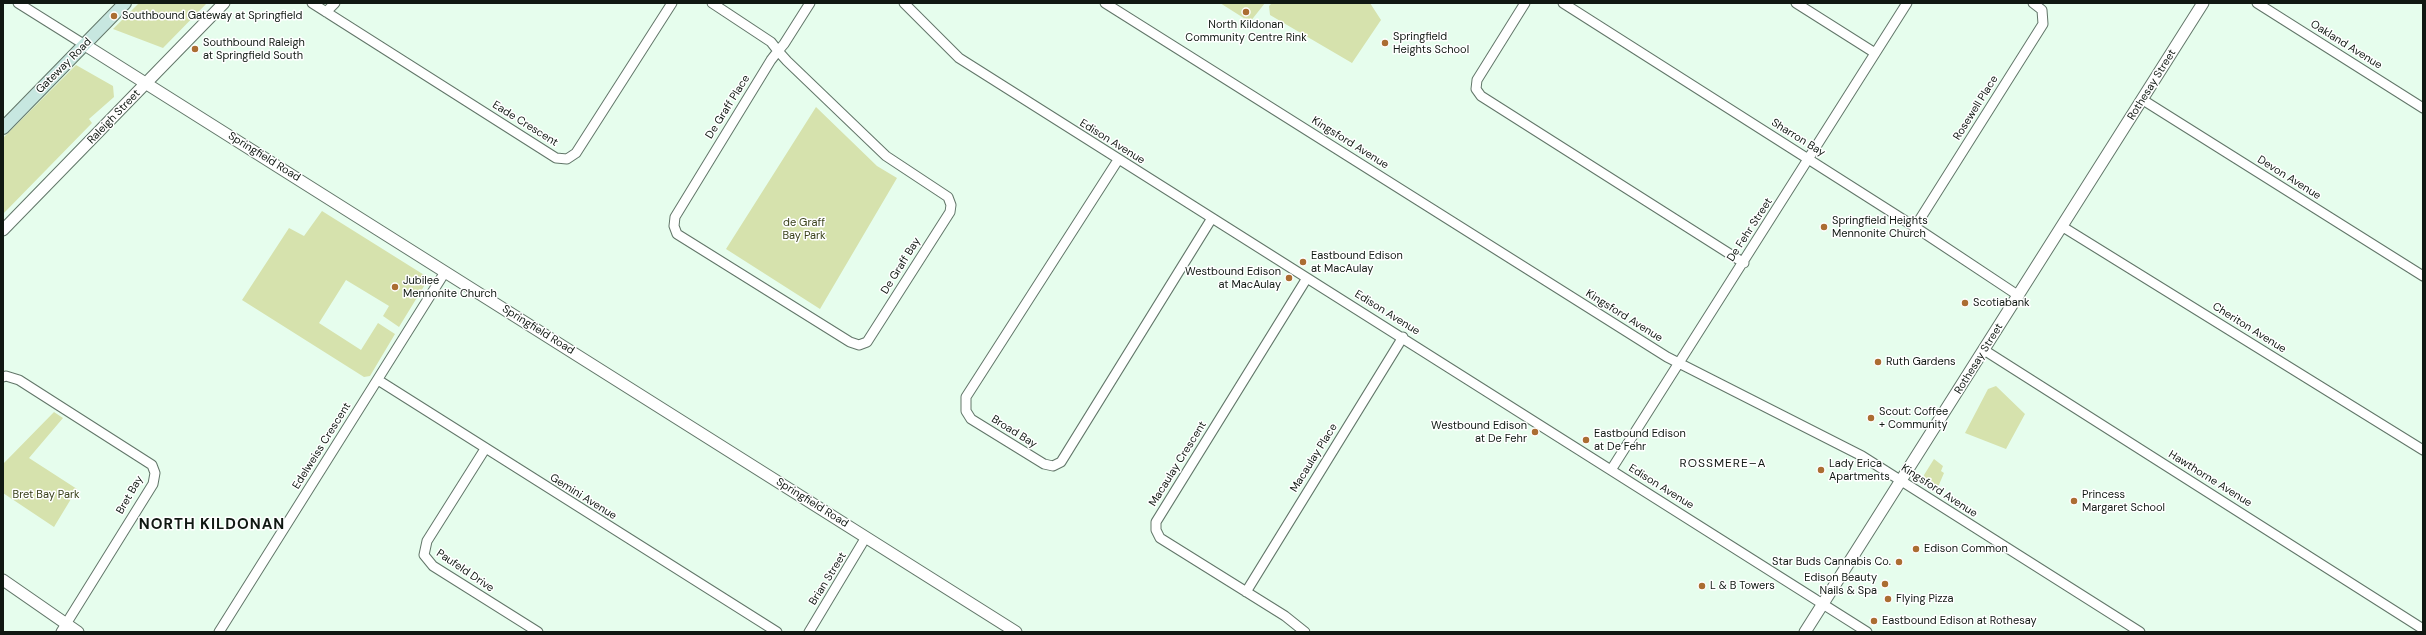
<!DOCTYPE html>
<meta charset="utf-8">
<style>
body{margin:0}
#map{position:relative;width:2426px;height:635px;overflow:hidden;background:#e6fded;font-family:"DM Sans",sans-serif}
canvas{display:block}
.frame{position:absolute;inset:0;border:4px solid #101812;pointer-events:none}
</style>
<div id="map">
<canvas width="2426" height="635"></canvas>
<div class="frame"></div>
</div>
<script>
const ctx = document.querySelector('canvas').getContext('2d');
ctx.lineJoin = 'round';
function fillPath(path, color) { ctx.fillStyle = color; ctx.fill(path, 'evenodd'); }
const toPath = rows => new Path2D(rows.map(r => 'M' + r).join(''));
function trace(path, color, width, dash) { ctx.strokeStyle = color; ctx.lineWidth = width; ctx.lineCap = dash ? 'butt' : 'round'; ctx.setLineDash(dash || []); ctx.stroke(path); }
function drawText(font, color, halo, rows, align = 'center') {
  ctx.font = font + ' "DM Sans",sans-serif'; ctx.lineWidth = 3; ctx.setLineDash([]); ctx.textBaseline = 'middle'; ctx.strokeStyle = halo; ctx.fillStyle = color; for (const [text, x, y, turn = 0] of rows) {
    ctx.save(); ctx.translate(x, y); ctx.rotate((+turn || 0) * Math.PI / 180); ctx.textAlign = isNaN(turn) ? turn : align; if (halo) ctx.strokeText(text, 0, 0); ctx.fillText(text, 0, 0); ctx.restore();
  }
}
fillPath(toPath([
 [139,3,207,3,163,48,113,29],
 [1220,3,1265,3,1250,22],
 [1272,3,1370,3,1381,20,1352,63,1270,15,1269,6],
 [76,65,113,86,114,97,89,119,92,123,3,214,3,138],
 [816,107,877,166,897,178,820,309,726,249],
 [322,211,429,278,399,327,383,316,389,306,346,280,319,323,361,350,378,323,395,334,370,376,364,377,242,300,289,228,304,236],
 [1996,386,2025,414,2006,449,1965,433,1988,389],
 [54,412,63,418,29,458,77,489,54,527,3,493,3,464],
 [1934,459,1943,466,1941,471,1944,473,1938,487,1925,479,1924,475]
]), '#d6e2ad');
const minor = toPath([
 [18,3,85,45],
 [312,3,556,158,567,159,576,153,672,3],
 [712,3,771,42,778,51,787,61,886,156,948,197,951,205,950,212,867,342,859,345,850,342,677,234,674,226,675,217,771,60,778,51,784,44,810,3],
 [904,3,959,58,1867,632],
 [1105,3,1667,357,1862,456,2140,632],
 [1525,3,1477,80,1476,89,1481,96,1744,263],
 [1563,3,1915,227,2019,296],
 [1796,3,1875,53],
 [2257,3,2423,108],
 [326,12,335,3],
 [2143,100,2423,276],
 [1118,160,966,397,966,411,971,419,1044,464,1053,466,1061,462,1212,218],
 [1915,227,2043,24,2042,10,2033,3],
 [2063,227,2423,450],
 [1984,350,2423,629],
 [3,377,6,376,19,380,152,465,155,473,153,484,61,632],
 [378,380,777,632],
 [485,449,427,541,424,555,433,566,538,632],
 [1611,470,1907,3],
 [1246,592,1403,337],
 [219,632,445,272],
 [809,632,866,537],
 [1305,632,1285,616,1160,538,1156,530,1156,522,1307,278]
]);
const tertiary = toPath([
 [85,45,1016,632],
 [3,230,224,3],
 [3,580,78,632],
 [1805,632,2203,3]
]);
const secondary = toPath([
 [3,128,125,3]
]);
trace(minor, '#627669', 11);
trace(tertiary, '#627669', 13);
trace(secondary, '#627669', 14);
trace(minor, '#fff', 9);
trace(tertiary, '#fff', 11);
trace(secondary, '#c7e7e0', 12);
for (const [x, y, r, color] of [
 [1246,12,4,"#ab6d32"],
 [114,16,4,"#ab6d32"],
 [1385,43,4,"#ab6d32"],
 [195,49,4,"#ab6d32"],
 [1824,227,4,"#ab6d32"],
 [1303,262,4,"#ab6d32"],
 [1289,278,4,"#ab6d32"],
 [395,287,4,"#ab6d32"],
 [1965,303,4,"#ab6d32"],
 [1878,362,4,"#ab6d32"],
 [1871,418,4,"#ab6d32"],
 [1535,432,4,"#ab6d32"],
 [1586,440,4,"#ab6d32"],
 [1821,470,4,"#ab6d32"],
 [2074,501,4,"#ab6d32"],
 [1916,549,4,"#ab6d32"],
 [1899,562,4,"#ab6d32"],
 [1885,584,4,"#ab6d32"],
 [1702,586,4,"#ab6d32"],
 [1888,599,4,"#ab6d32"],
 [1874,621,4,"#ab6d32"]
]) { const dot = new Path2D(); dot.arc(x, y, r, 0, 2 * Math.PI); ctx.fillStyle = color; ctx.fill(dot); trace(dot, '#fff', 1.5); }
drawText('11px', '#101812', '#fff', [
 ["Southbound Gateway at Springfield",122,16],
 ["North Kildonan",1246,25,"center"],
 ["Community Centre Rink",1246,38,"center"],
 ["Springfield",1393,37],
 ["Heights School",1393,50],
 ["Southbound Raleigh",203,43],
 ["at Springfield South",203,56],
 ["Springfield Heights",1832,221],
 ["Mennonite Church",1832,234],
 ["Eastbound Edison",1311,256],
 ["at MacAulay",1311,269],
 ["Westbound Edison",1281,272,"right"],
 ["at MacAulay",1281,285,"right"],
 ["Jubilee",403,281],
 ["Mennonite Church",403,294],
 ["Scotiabank",1973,303],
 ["Ruth Gardens",1886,362],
 ["Scout: Coffee",1879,412],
 ["+ Community",1879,425],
 ["Westbound Edison",1527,426,"right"],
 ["at De Fehr",1527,439,"right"],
 ["Eastbound Edison",1594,434],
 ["at De Fehr",1594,447],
 ["Lady Erica",1829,464],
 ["Apartments",1829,477],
 ["Princess",2082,495],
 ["Margaret School",2082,508],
 ["Edison Common",1924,549],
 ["Star Buds Cannabis Co.",1891,562,"right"],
 ["Edison Beauty",1877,578,"right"],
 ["Nails & Spa",1877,591,"right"],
 ["L & B Towers",1710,586],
 ["Flying Pizza",1896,599],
 ["Eastbound Edison at Rothesay",1882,621]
], 'left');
drawText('11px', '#101812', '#fff', [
 ["Oakland Avenue",2346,45,32],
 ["Gateway Road",64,66,-45],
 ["Rothesay Street",2152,85,-58],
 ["De Graff Place",728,107,-58],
 ["Rosewell Place",1976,108,-58],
 ["Raleigh Street",114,117,-46],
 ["Eade Crescent",525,124,32],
 ["Sharron Bay",1798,138,32],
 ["Edison Avenue",1112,142,32],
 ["Kingsford Avenue",1350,143,32],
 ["Springfield Road",264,157,32],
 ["Devon Avenue",2289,178,32],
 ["De Fehr Street",1750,230,-57],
 ["De Graff Bay",901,266,-58],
 ["Edison Avenue",1387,313,32],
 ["Kingsford Avenue",1624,316,32],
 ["Cheriton Avenue",2249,328,32],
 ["Springfield Road",538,330,32],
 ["Rothesay Street",1979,359,-58],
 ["Broad Bay",1014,432,32],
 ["Edelweiss Crescent",322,446,-58],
 ["Macaulay Place",1314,458,-58],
 ["Macaulay Crescent",1178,464,-58],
 ["Hawthorne Avenue",2210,479,32],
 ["Edison Avenue",1661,487,32],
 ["Kingsford Avenue",1939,491,33],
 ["Bret Bay",130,495,-60],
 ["Gemini Avenue",583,497,32],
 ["Springfield Road",812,503,32],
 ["Paufeld Drive",465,571,34],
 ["Brian Street",828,579,-58]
]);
drawText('11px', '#39401a', '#fff', [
 ["de Graff",804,223],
 ["Bay Park",804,236],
 ["Bret Bay Park",46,495]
]);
ctx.letterSpacing = '1px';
drawText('12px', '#101812', '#fff', [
 ["ROSSMERE–A",1723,464]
]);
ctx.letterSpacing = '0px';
ctx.letterSpacing = '1px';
drawText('bold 15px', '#101812', '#fff', [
 ["NORTH KILDONAN",212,525]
]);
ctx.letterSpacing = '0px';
</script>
